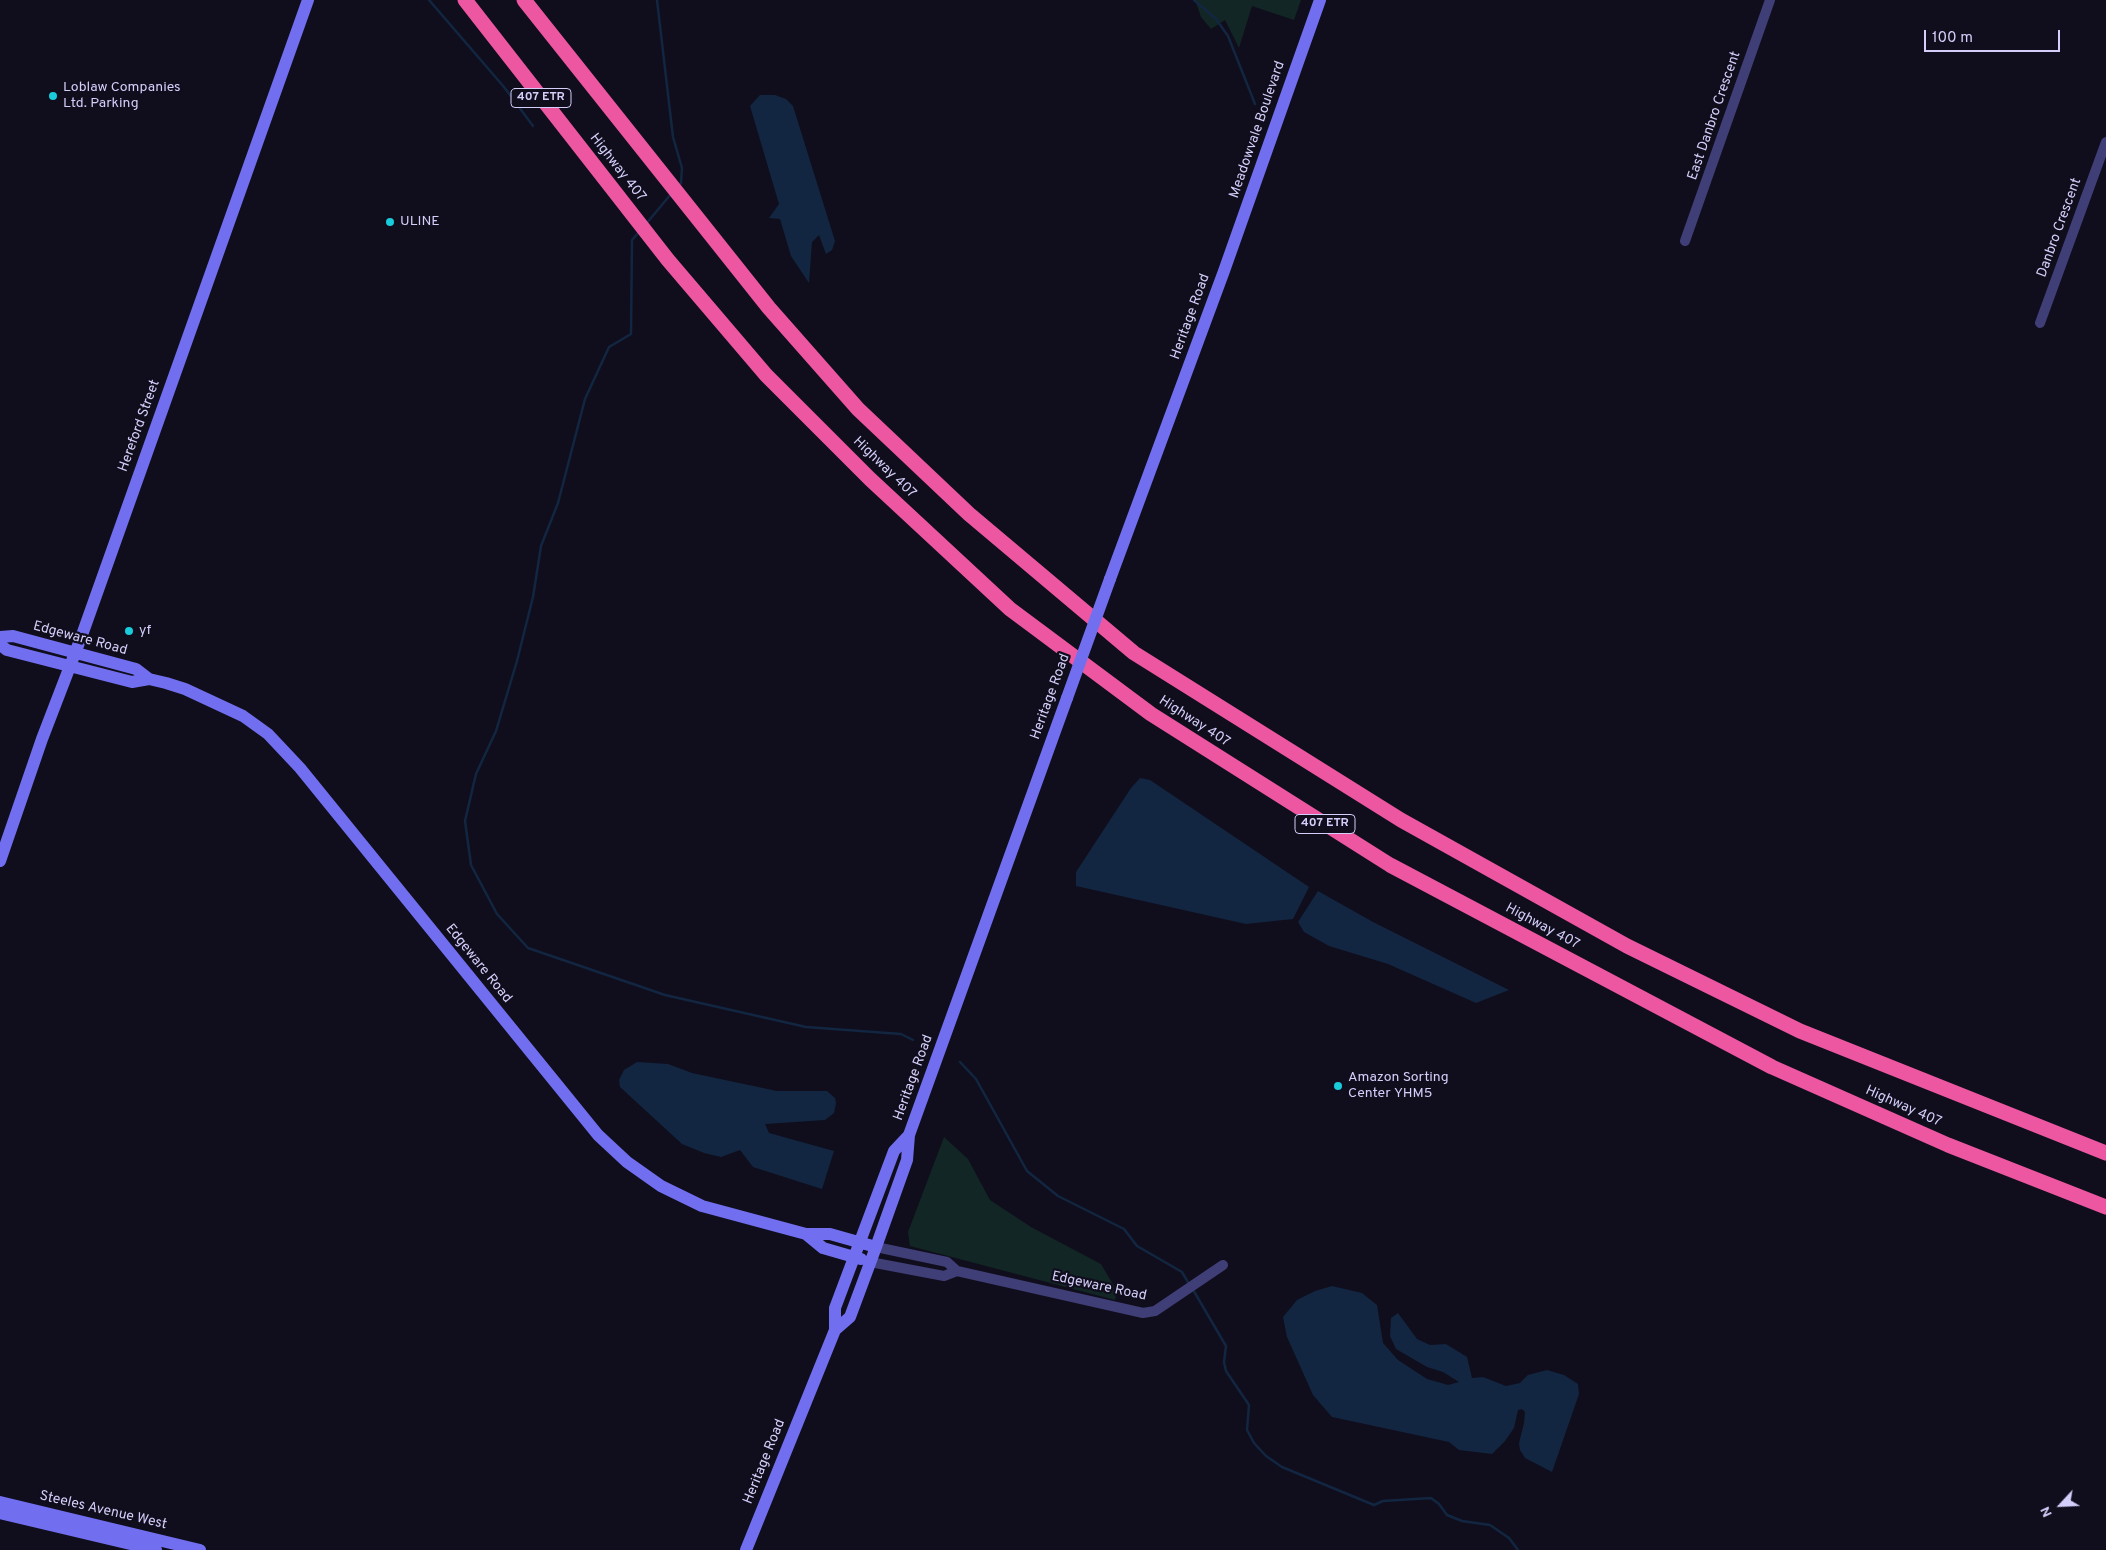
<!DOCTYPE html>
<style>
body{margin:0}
#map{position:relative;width:2106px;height:1550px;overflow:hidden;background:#100e1c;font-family:Overpass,sans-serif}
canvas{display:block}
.north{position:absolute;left:2036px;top:1480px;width:50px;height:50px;-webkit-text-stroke:4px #100e1c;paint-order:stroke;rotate:245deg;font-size:14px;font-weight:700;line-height:20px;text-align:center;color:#d3cefa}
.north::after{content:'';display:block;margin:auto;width:18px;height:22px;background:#d3cefa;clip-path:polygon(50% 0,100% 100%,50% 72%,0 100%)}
.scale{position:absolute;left:1924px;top:30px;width:136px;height:22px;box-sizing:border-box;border:2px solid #d3cefa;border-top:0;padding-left:6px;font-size:15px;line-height:18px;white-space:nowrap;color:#d3cefa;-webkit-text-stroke:4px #100e1c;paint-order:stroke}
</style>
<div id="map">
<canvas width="2106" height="1550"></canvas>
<div class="north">N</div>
<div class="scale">100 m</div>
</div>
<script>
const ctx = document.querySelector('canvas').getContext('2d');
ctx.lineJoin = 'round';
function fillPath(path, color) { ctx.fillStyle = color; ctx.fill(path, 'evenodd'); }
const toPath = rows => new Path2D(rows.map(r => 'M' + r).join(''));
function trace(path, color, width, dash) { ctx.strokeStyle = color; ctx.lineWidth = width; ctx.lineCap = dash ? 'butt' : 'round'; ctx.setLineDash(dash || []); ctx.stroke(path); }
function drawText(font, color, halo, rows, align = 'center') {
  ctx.font = font + ' Overpass,sans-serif'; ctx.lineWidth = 4.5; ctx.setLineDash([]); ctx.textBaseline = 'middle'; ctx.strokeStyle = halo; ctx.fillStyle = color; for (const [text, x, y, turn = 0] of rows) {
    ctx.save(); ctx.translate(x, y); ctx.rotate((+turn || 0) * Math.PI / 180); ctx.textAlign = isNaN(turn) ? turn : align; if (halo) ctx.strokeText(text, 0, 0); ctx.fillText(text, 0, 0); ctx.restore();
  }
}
fillPath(toPath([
 [1195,0,1301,0,1294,20,1252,6,1239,48,1225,20,1211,29,1201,17],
 [944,1137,968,1159,990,1200,1031,1227,1101,1264,1117,1291,1115,1300,910,1246,908,1232]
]), '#112625');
fillPath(toPath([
 [760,95,775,95,786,99,793,106,835,241,832,250,826,254,819,235,812,242,809,283,791,256,780,219,769,218,779,204,750,106],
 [1140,778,1150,780,1309,887,1293,919,1246,924,1076,886,1076,872,1131,788],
 [1318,891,1373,922,1509,990,1476,1003,1388,964,1329,946,1304,932,1298,922],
 [637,1062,668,1064,692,1073,777,1091,827,1091,835,1098,836,1103,834,1113,825,1120,765,1124,769,1133,834,1151,822,1189,753,1167,740,1150,721,1157,704,1153,682,1144,620,1087,619,1080,624,1070],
 [1332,1286,1362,1293,1377,1305,1383,1343,1398,1360,1427,1379,1448,1385,1459,1382,1443,1372,1427,1367,1396,1349,1390,1336,1391,1318,1398,1313,1417,1339,1430,1345,1446,1344,1467,1357,1472,1378,1483,1377,1506,1386,1520,1383,1528,1375,1547,1370,1564,1375,1578,1384,1579,1394,1552,1472,1525,1458,1520,1450,1519,1443,1524,1423,1525,1412,1522,1409,1518,1410,1514,1428,1505,1441,1492,1454,1459,1450,1449,1442,1332,1417,1313,1395,1287,1337,1283,1317,1297,1300,1315,1291]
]), '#122641');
trace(toPath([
 [429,0,504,87,533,126],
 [657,0,673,137,682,168,681,183,678,187],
 [1194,0,1216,19,1228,36,1255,104],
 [646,224,671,194],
 [639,232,632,240,631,334,609,347,585,399,558,503,541,546,533,597,517,661,496,731,476,774,465,821,471,865,497,914,528,948,665,995,806,1027,901,1034,913,1040],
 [960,1062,976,1079,1027,1171,1058,1196,1124,1229,1137,1246,1182,1272,1189,1284],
 [1192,1288,1226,1346,1224,1362,1226,1371,1249,1405,1247,1430,1254,1443,1266,1456,1282,1467,1374,1505,1383,1501,1431,1498,1439,1504,1447,1515,1462,1521,1490,1525,1509,1538,1518,1550]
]), '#122641', 2.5);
trace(toPath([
 [1685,241,1770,0],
 [2040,323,2106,142],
 [876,1247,947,1262,957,1271,1143,1313,1155,1311,1223,1265],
 [870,1262,944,1276,957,1271]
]), '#3f3e77', 10);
trace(toPath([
 [1110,579,1224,271,1320,0],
 [0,637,13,636,136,669,149,679],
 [0,645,7,650,132,682,149,679,166,683,185,689,243,716,268,734,300,768,598,1135,627,1162,661,1186,702,1206,806,1234,830,1234,876,1247],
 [0,861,42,739,82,635,308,0],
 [806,1234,823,1248,861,1259],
 [835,1330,850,1317,876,1247,907,1160,909,1135,1067,698],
 [0,1502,200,1550],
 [0,1513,156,1550],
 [746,1550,835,1330,835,1308,894,1151,909,1135]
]), '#716ff0', 12);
trace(toPath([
 [465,0,668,260,766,375,870,479,1010,609,1151,714,1390,865,1772,1067,1948,1145,2106,1207],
 [524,0,769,308,858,409,969,514,1134,653,1401,820,1627,946,1800,1031,2106,1153]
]), '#ed56a1', 15);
trace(toPath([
 [1067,698,1110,579]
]), '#716ff0', 12);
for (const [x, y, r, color] of [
 [53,96,5,"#18ccdc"],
 [390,222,5,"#18ccdc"],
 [129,631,5,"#18ccdc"],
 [1338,1086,5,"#18ccdc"]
]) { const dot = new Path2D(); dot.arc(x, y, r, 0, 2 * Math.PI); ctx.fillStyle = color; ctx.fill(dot); trace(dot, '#100e1c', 2); }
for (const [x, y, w] of [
 [541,98,60],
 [1325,824,60]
]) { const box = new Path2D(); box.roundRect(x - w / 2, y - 9.5, w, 19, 4); ctx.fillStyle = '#100e1c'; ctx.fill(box); trace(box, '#d3cefa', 1); }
drawText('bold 12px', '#d3cefa', null, [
 ["407 ETR",541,98],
 ["407 ETR",1325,824]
]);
drawText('14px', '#d3cefa', '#100e1c', [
 ["Loblaw Companies",63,88],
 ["Ltd. Parking",63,104],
 ["ULINE",400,222],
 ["yf",139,631],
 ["Amazon Sorting",1348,1078],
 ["Center YHM5",1348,1094]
], 'left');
drawText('14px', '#d3cefa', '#100e1c', [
 ["East Danbro Crescent",1715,116,-71],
 ["Meadowvale Boulevard",1258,130,-71],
 ["Highway 407",617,168,52],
 ["Danbro Crescent",2060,228,-70],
 ["Heritage Road",1191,317,-70],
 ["Hereford Street",140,426,-70],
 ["Highway 407",884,468,44],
 ["Edgeware Road",80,639,15],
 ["Heritage Road",1051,697,-70],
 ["Highway 407",1194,722,33],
 ["Highway 407",1542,927,28],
 ["Edgeware Road",478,964,51],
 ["Heritage Road",914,1078,-70],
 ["Highway 407",1903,1107,24],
 ["Edgeware Road",1099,1287,12],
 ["Heritage Road",765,1462,-68],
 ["Steeles Avenue West",103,1511,13]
]);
</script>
